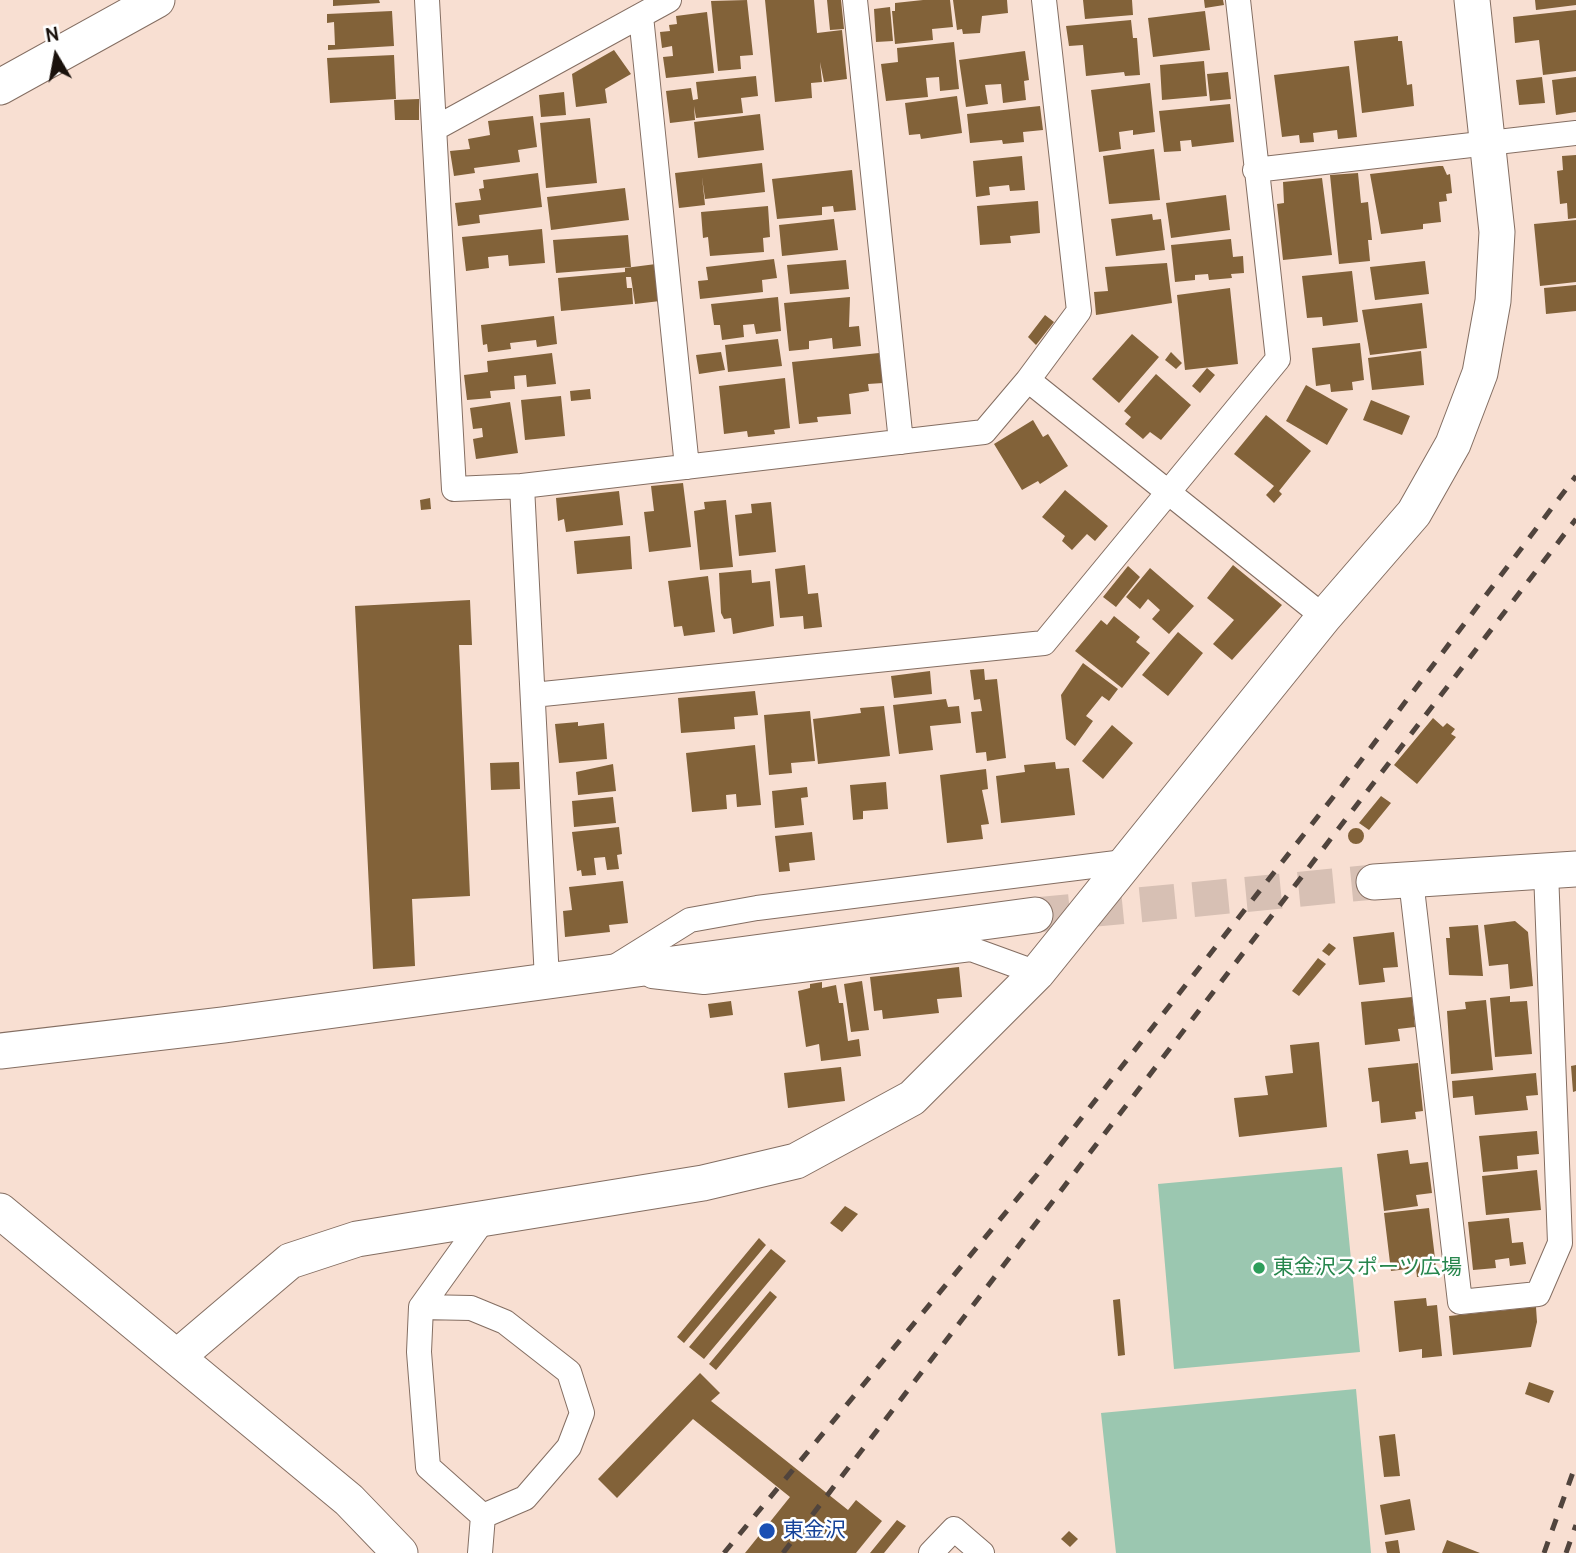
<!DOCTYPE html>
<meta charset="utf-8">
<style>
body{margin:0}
#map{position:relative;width:1576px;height:1553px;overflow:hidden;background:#f8dfd2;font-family:Cabin,sans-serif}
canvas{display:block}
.north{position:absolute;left:21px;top:21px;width:70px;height:70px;-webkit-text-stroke:5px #fff;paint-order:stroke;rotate:350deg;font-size:19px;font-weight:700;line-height:28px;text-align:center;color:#1a120d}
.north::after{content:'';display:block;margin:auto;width:24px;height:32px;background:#1a120d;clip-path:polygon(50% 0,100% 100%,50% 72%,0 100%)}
</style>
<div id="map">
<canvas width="1576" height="1553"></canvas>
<div class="north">N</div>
</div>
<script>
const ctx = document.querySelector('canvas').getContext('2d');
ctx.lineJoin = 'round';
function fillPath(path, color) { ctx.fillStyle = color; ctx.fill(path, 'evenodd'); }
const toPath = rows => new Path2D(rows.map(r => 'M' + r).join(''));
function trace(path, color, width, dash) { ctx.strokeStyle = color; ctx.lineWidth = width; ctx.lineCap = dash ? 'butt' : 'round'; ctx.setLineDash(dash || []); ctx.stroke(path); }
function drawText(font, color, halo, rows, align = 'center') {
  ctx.font = font + ' Cabin,"Noto Sans JP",sans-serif'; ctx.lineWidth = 5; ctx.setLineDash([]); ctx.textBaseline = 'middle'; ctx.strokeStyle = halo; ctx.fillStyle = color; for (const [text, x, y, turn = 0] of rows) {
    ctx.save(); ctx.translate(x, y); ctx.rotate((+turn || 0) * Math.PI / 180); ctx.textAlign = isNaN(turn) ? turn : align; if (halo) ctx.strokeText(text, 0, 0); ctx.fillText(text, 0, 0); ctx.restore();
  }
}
fillPath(toPath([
 [1342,1167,1360,1352,1174,1369,1158,1184],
 [1356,1389,1371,1553,1116,1553,1101,1413]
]), '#9bc7b0');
fillPath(toPath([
 [333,0,379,0,380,3,333,6],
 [747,0,753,55,740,56,741,69,718,71,711,1],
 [765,0,814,0,817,33,842,30,847,79,824,82,820,62,822,82,811,83,812,98,775,102],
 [827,0,841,0,844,29,830,30],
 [923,0,950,0,953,27,932,29,933,40,895,44,892,11,895,11,895,3],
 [953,0,1007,0,1008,13,982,16,980,33,963,34,962,29,957,30],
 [1083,0,1132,0,1133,15,1085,19],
 [1204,0,1223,0,1224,5,1205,8],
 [1535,0,1576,0,1576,5,1536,10],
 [890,7,893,41,876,42,874,9],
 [1576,10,1576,71,1543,75,1539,40,1515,43,1513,17],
 [392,11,394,46,328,50,328,45,335,45,334,22,327,23,327,14],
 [1205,11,1210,50,1153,57,1148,18],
 [707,12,714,73,666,78,663,57,673,56,672,46,662,48,660,32,670,31,669,25,677,24,676,16],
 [1131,20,1133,38,1137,38,1140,75,1125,76,1124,72,1086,76,1083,45,1069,46,1066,26],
 [1398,36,1398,41,1402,41,1407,85,1412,84,1414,106,1362,113,1354,41],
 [954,42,959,89,940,91,939,77,926,78,928,97,886,101,881,64,898,62,897,48],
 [614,50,631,74,605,89,607,103,576,107,572,74],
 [1025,51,1029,80,1024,81,1026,100,1003,103,1001,84,985,85,988,104,966,107,959,60],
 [394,55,396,99,330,103,327,58],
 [1204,61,1207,96,1162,100,1160,65],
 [1349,66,1357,137,1338,139,1337,130,1313,133,1314,142,1300,143,1299,135,1282,137,1274,75],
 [1228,72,1231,99,1210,101,1207,74],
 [756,76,758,96,741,98,743,113,696,118,694,106,695,120,670,123,666,91,691,88,693,100,698,99,696,82],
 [1542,77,1545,103,1519,105,1516,80],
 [1576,77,1576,112,1556,115,1552,80],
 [1150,83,1155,132,1133,135,1133,130,1119,132,1121,149,1099,152,1091,90],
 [564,92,566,115,541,117,539,95],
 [957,96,962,133,921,139,920,134,909,135,905,103],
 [419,99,419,120,395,120,394,100],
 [1230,104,1234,142,1192,147,1191,140,1180,141,1181,151,1164,152,1159,111],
 [1040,106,1043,130,1023,132,1024,142,1003,144,1002,140,970,143,967,114],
 [760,114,764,150,698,158,694,122],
 [533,116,537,147,518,150,520,162,474,168,475,173,454,176,450,151,470,149,468,139,490,135,488,121],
 [590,118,597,183,546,188,540,123],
 [1154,149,1160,200,1109,204,1103,156],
 [1576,155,1576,218,1568,219,1567,203,1560,204,1557,171,1563,170,1562,156],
 [1022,156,1025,190,1010,191,1009,185,989,187,990,195,976,197,973,161],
 [762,163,765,192,705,199,702,177,705,205,679,208,675,173],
 [1439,166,1443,166,1447,175,1450,174,1452,193,1446,194,1447,201,1439,202,1441,222,1423,224,1423,229,1381,234,1370,174],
 [852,170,856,210,834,212,833,206,822,207,822,215,777,219,772,179],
 [538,173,542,207,479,215,480,223,458,226,455,203,481,200,479,189,484,188,483,180],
 [1358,173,1361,203,1368,202,1372,240,1368,240,1370,261,1339,264,1330,175],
 [1322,178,1332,255,1283,260,1277,204,1284,203,1283,182],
 [625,188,629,220,551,230,547,197],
 [1226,195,1230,230,1171,238,1166,203],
 [1038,201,1040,233,1010,236,1011,243,980,245,977,206],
 [768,206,770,237,763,238,764,252,710,256,708,237,703,238,701,212],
 [1152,214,1153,220,1161,219,1165,250,1116,256,1111,219],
 [834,219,838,250,782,256,779,225],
 [1576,220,1576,282,1540,286,1534,224],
 [542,229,545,263,509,266,508,255,488,257,489,268,466,271,462,237],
 [628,235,631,267,556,273,553,240],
 [1231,239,1233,257,1243,256,1244,273,1231,274,1232,278,1209,280,1208,274,1195,275,1195,280,1175,282,1171,245],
 [774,259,777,278,762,280,763,292,700,299,698,281,708,280,706,267],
 [846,260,849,289,790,294,787,265],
 [1425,261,1429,294,1375,300,1370,267],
 [1167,263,1172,303,1096,315,1094,292,1108,291,1105,267],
 [656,264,660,301,635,304,631,277,626,277,627,288,632,288,633,304,561,311,558,278,625,272,625,268],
 [1352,271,1358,322,1323,326,1322,317,1307,318,1302,276],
 [1576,285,1576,311,1546,314,1544,288],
 [1230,288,1238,364,1185,370,1177,295],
 [778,297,781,331,756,334,754,324,743,325,744,337,722,340,720,325,714,325,711,304],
 [850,297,849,327,859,326,861,346,833,349,832,338,809,341,809,349,789,351,784,303],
 [1422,303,1427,348,1370,355,1362,310],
 [1045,315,1054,322,1036,345,1028,337],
 [554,316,557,344,537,347,536,340,510,343,511,349,488,352,487,344,483,345,481,325],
 [1132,334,1159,357,1119,403,1092,379],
 [778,339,782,366,728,372,725,345],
 [1360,343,1364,380,1352,382,1353,390,1331,392,1330,384,1316,386,1312,348],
 [1421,351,1424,385,1372,390,1368,358],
 [721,352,725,370,699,374,696,355],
 [1171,352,1182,363,1176,369,1165,360],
 [552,353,556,384,527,387,526,375,514,376,515,389,490,391,491,398,467,400,464,375,488,372,487,361],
 [879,353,883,383,868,384,869,391,849,394,851,414,817,417,818,422,799,424,792,362],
 [1207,368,1215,375,1200,393,1192,386],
 [1156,374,1191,405,1161,440,1150,432,1143,439,1125,424,1131,417,1124,411],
 [785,378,790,428,774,430,775,434,748,437,747,431,724,434,719,386],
 [1306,385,1348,409,1327,445,1286,421],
 [590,389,591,399,571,401,570,391],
 [561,396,565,436,525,440,521,400],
 [1371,400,1410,416,1402,435,1363,420],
 [510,402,518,453,476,459,473,439,483,437,482,428,473,429,470,408],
 [1266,415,1311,451,1279,491,1282,494,1274,503,1266,495,1274,486,1234,454],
 [1033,420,1043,437,1048,434,1068,466,1040,484,1038,481,1022,490,994,444],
 [683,483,691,547,649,552,644,512,654,511,651,486],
 [1065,490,1108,526,1095,541,1087,534,1072,550,1062,541,1065,536,1042,517],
 [619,491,623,525,566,532,564,519,558,521,556,498],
 [430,498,431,509,421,510,420,500],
 [726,500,733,567,700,570,694,511,705,509,704,502],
 [771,502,776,552,739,556,735,515,752,513,751,504],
 [630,536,632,569,577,574,574,541],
 [805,565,808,594,818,593,822,627,804,629,803,616,780,618,775,569],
 [1233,565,1282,605,1232,660,1213,644,1234,620,1207,598],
 [1128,566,1140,577,1116,607,1103,597],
 [1150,568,1194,606,1169,634,1152,619,1160,610,1148,599,1140,609,1126,597],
 [751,570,752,583,770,581,774,626,733,634,731,618,724,619,721,613,719,573],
 [708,576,715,632,684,636,682,626,674,627,668,581],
 [470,600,472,645,459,645,470,896,412,899,415,966,373,969,355,606],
 [1114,616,1140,637,1136,642,1150,653,1122,688,1075,651,1101,620,1107,625],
 [1178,632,1203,653,1168,696,1142,675],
 [1083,663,1118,689,1109,701,1102,696,1086,716,1093,721,1075,746,1066,739,1061,695],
 [984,669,985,680,997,679,1006,758,987,761,986,752,976,753,971,712,982,711,980,699,974,700,970,670],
 [930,671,932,694,894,698,891,676],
 [755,691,758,715,734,717,735,729,681,733,678,698],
 [946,699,948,707,959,706,961,723,930,726,933,750,899,754,893,705],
 [884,706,890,756,818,764,813,719,861,713,860,708],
 [810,711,815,761,791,763,792,773,769,775,764,715],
 [1433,718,1443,727,1447,723,1455,729,1451,734,1456,737,1417,784,1394,765],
 [578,722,578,726,604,723,607,759,559,763,555,724],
 [1112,725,1133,743,1103,779,1082,761],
 [755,745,761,805,737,807,736,794,726,795,727,809,692,812,686,753],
 [519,762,520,789,491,790,490,763],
 [1055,762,1056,769,1069,768,1075,815,1001,823,996,776,1025,772,1024,765],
 [613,764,616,791,578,795,576,772],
 [986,769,988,789,982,790,989,824,981,825,983,839,947,843,940,775],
 [886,782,888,809,863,811,863,819,853,820,850,785],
 [807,787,808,797,801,798,804,825,775,828,772,791],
 [1381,796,1391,803,1369,830,1359,823],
 [613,797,616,823,574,827,572,801],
 [619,827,622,854,617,855,619,869,607,870,605,857,594,858,596,875,582,876,581,870,577,871,572,832],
 '1348 836a8 8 0 1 1 16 0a8 8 0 1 1-16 0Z',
 [812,832,815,860,789,863,790,871,779,872,775,836],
 [623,881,628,923,609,925,610,932,565,937,563,911,572,910,569,887],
 [1515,921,1528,932,1533,986,1510,989,1508,964,1489,966,1484,925],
 [1478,925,1483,976,1449,975,1446,938,1450,938,1449,927],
 [1394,932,1398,967,1383,968,1385,982,1359,985,1353,937],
 [1329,943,1336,948,1329,956,1322,951],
 [1318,958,1326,964,1299,996,1292,991],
 [959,967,962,997,937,999,939,1013,883,1019,882,1010,874,1011,870,977],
 [862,981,869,1030,851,1032,844,984],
 [822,982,822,988,836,985,839,1003,843,1003,848,1041,859,1039,861,1056,821,1061,819,1044,806,1047,798,991,810,988,810,984],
 [1510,996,1510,1002,1527,1001,1532,1054,1495,1057,1490,998],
 [1412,997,1415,1027,1398,1029,1400,1041,1365,1045,1361,1002],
 [1486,1000,1493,1070,1451,1074,1447,1011,1466,1009,1465,1002],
 [731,1001,733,1015,710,1018,708,1004],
 [1319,1042,1327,1127,1239,1137,1234,1098,1268,1095,1265,1076,1293,1073,1290,1045],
 [1418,1063,1423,1111,1415,1112,1416,1119,1381,1123,1379,1101,1372,1102,1368,1068],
 [1576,1065,1576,1091,1573,1092,1571,1066],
 [841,1067,845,1101,788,1108,784,1073],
 [1536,1073,1538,1095,1526,1096,1528,1110,1475,1115,1473,1096,1453,1098,1452,1081],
 [1537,1131,1539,1154,1517,1156,1518,1169,1483,1172,1479,1136],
 [1408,1150,1410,1164,1428,1162,1432,1193,1416,1195,1418,1206,1384,1211,1377,1154],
 [1537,1170,1541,1210,1486,1215,1482,1176],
 [845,1206,858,1214,842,1232,830,1223],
 [1429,1208,1437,1275,1417,1277,1416,1268,1391,1271,1384,1213],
 [1509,1218,1512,1243,1523,1242,1526,1264,1510,1266,1509,1258,1495,1260,1496,1268,1473,1270,1468,1222],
 [759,1238,766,1245,684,1343,677,1337],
 [771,1249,786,1261,704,1359,689,1347],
 [770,1291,777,1297,716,1370,709,1364],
 [1426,1298,1427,1306,1437,1305,1442,1356,1422,1358,1422,1349,1399,1352,1394,1301],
 [1120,1299,1125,1355,1118,1356,1113,1300],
 [1536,1307,1537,1322,1531,1347,1453,1355,1449,1316],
 [700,1373,720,1393,711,1401,848,1510,856,1500,882,1521,856,1553,745,1553,790,1497,693,1419,617,1498,598,1479],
 [1529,1382,1554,1391,1549,1403,1525,1394],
 [1395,1434,1400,1476,1384,1477,1379,1436],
 [1410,1499,1415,1530,1385,1535,1380,1505],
 [897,1520,906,1526,884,1553,870,1553],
 [1069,1531,1078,1539,1070,1547,1061,1539],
 [1398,1540,1400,1553,1387,1553,1385,1542],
 [1447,1540,1480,1553,1442,1553]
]), '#826239');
trace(toPath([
 [1035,915,1374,882]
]), '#d7c0b4', 35, [35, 18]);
const street = toPath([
 [427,0,454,489,522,486,547,980],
 [855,0,901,442],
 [1044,0,1079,311,1028,380,1324,617],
 [641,16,687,467],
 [434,129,669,0],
 [1255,170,1576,133],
 [522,486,984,432,1028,380],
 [533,695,1044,643,1278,359,1238,0],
 [1411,880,1460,1302,1538,1294,1560,1243,1546,871],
 [613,968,690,920,757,908,1124,862],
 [652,976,704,982,971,949,1037,973],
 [421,1307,471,1308,505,1322,569,1372,582,1413,569,1447,525,1498,483,1516,428,1467,419,1352,421,1307],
 [421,1307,484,1219],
 [480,1553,483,1516],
 [931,1553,954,1529,982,1553]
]);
const secondary = toPath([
 [0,87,157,0],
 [1374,882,1576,869],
 [0,1051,223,1025,1035,915],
 [0,1211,349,1500,400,1553],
 [177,1357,290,1261,357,1239,703,1183,796,1161,912,1098,1037,973,1324,617,1414,513,1453,444,1480,373,1493,301,1497,232,1472,0]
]);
trace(street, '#846e62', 26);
trace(secondary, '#846e62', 37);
trace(street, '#fff', 24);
trace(secondary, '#fff', 35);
trace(toPath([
 [724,1553,1036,1176,1341,787,1576,476],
 [783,1553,1576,519],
 [1544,1553,1576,1464],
 [1566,1553,1576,1525]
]), '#50443d', 5, [12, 12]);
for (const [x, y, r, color] of [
 [1259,1268,7,"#2e9e5b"],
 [767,1531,9,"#1a4fb4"]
]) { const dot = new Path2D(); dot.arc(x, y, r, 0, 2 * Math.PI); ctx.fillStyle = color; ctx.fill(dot); trace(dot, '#fff', 2.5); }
drawText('21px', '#27864d', '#fff', [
 ["東金沢スポーツ広場",1273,1268]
], 'left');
drawText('21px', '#164399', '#fff', [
 ["東金沢",783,1531]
], 'left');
</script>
